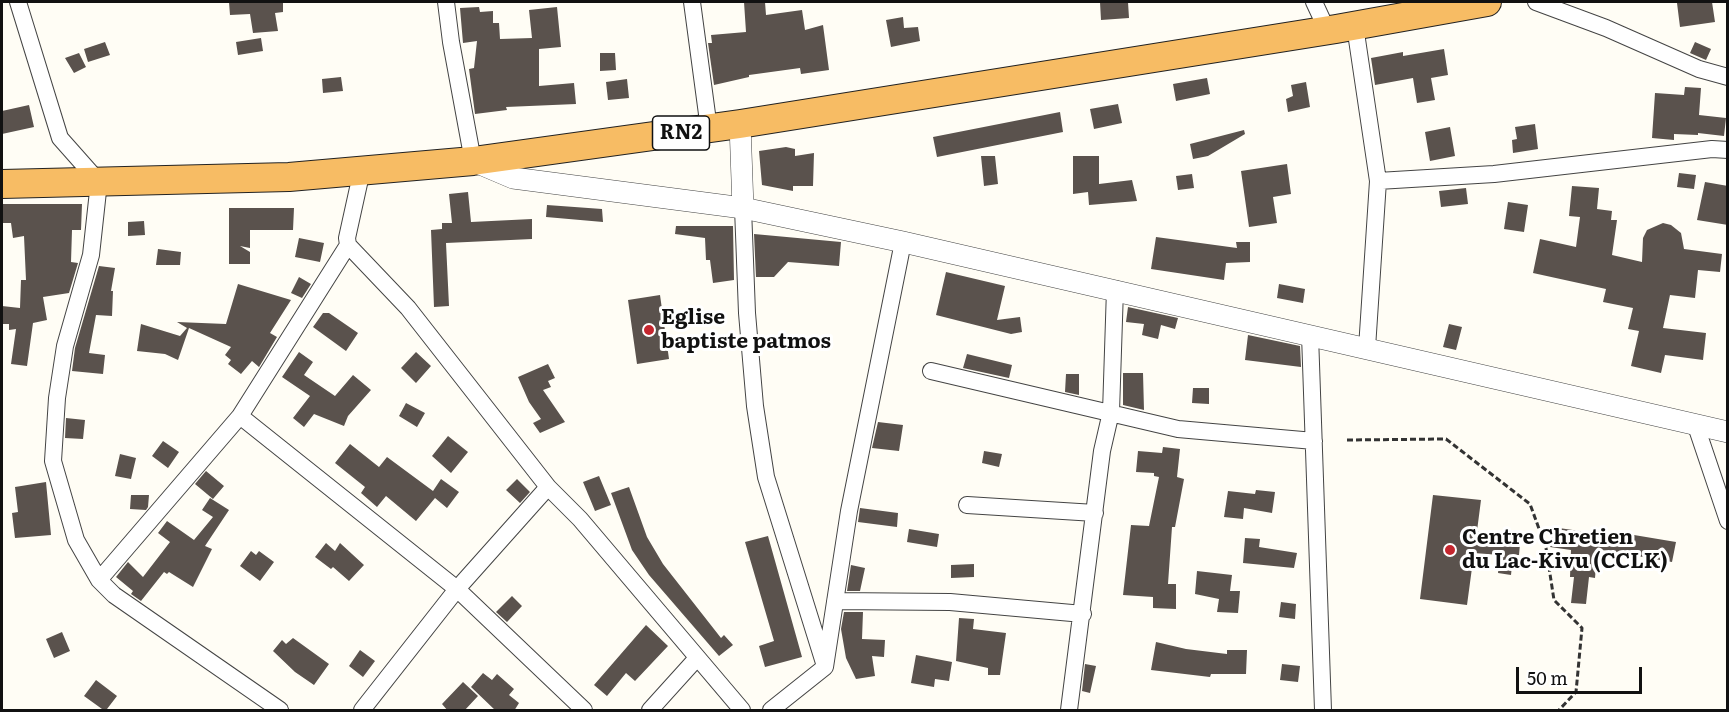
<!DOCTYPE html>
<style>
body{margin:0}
#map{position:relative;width:1729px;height:712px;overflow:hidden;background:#fffdf5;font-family:Literata,serif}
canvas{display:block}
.frame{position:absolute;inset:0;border:3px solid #111;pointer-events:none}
.scale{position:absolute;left:1516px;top:667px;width:126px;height:27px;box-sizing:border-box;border:3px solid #111;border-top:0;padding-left:8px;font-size:18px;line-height:21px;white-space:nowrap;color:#111;-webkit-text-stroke:4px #fff;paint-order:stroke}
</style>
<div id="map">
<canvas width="1729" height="712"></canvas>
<div class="frame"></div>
<div class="scale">50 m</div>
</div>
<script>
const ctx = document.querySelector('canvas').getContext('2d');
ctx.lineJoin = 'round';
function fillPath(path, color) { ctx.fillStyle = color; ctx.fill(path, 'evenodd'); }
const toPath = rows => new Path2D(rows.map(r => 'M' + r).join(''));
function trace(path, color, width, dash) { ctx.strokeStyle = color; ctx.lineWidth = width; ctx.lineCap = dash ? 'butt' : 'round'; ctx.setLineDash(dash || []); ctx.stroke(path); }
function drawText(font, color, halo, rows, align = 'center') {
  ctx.font = font + ' Literata,serif'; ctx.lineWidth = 6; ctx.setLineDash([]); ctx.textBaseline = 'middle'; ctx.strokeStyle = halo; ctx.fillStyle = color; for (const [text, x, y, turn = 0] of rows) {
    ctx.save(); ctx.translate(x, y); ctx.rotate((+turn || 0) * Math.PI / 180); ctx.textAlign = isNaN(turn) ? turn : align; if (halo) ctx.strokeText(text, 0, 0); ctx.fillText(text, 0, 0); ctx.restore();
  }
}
fillPath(toPath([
 [229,2,283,2,283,12,275,13,278,31,253,33,250,14,230,15],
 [744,2,765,2,766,15,802,10,805,30,823,25,829,70,801,74,800,68,749,75,749,77,714,85,708,43,712,43,711,35,746,32],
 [1100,2,1128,2,1129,18,1101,20],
 [1712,2,1715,22,1680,27,1677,3],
 [479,7,480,12,493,11,493,23,499,23,500,39,532,38,529,10,557,7,561,47,539,49,539,86,574,83,576,104,506,107,507,110,475,114,469,69,474,68,477,41,463,43,460,8],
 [903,17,904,28,918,27,920,41,891,47,886,20],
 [261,38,263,51,238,55,236,42],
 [105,42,110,55,88,62,84,49],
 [1695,42,1711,49,1706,60,1690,53],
 [1444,49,1448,75,1431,78,1435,100,1417,103,1413,78,1375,85,1371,58,1403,52,1403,56],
 [79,53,86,67,74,73,65,58],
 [600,53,615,53,616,70,600,71],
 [341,77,343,91,323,93,322,79],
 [1207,78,1210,94,1176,101,1173,84],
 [627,79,629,98,608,100,606,82],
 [1306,82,1310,107,1288,112,1286,99,1293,96,1291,85],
 [1685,87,1701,88,1699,115,1726,118,1724,136,1698,133,1698,135,1674,134,1674,140,1652,138,1655,93,1684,95],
 [1118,104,1122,123,1094,129,1090,109],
 [29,105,34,127,2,134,2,111],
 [1060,112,1063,132,937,157,933,137],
 [1535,124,1538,149,1513,153,1512,140,1517,139,1515,127],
 [1450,127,1455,156,1430,161,1425,132],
 [1244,130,1245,134,1208,156,1193,159,1190,144],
 [786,147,795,149,795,156,814,153,813,186,793,186,793,191,762,185,759,151],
 [981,156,995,156,998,184,984,186],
 [1073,156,1099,156,1099,184,1132,180,1137,201,1089,205,1088,192,1073,194],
 [1287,164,1291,194,1273,197,1277,223,1249,227,1241,171],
 [1679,173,1696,175,1694,189,1677,187],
 [1192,174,1194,188,1178,190,1176,176],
 [1705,182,1728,186,1728,225,1697,220],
 [1572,186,1599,188,1597,209,1612,211,1611,220,1617,220,1612,255,1642,262,1643,238,1647,230,1663,223,1671,225,1681,233,1684,249,1722,254,1720,272,1698,270,1695,298,1670,295,1663,328,1706,333,1703,360,1665,355,1661,373,1631,366,1639,331,1628,329,1633,308,1603,302,1606,289,1533,273,1540,239,1576,247,1580,217,1569,216],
 [1466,188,1468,204,1441,207,1439,191],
 [468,192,471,222,532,219,532,239,446,243,449,306,434,307,431,230,442,229,442,223,452,223,449,194],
 [1508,202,1528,205,1524,232,1504,229],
 [2,204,82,204,81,230,72,230,71,262,78,263,69,293,43,297,47,320,33,323,27,366,11,364,16,329,9,330,9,324,2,324,2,306,20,308,21,280,26,280,24,236,13,238,11,223,2,223],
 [547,205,602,209,603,222,546,217],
 [229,208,294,208,293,230,250,230,250,248,240,246,250,252,250,264,229,264],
 [144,221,145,235,128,236,128,222],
 [676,226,733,226,734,280,713,283,710,260,706,260,705,238,675,234],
 [754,234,841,242,839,266,788,262,774,277,756,277],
 [1156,237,1237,248,1236,242,1250,242,1250,262,1226,263,1224,280,1151,269],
 [299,238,324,243,320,262,295,257],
 [158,249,181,252,180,265,156,265],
 [99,266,115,268,111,291,113,291,112,316,96,315,89,353,105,355,103,374,72,371,75,348],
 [946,272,1005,286,997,320,1020,317,1022,332,1011,334,936,315],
 [299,277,311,284,302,298,291,293],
 [238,284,291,300,270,333,277,337,259,367,252,361,241,374,228,364,231,360,225,355,231,347,189,328,178,360,165,354,137,351,141,324,180,336,187,328,177,322,226,324],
 [1279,284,1305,289,1303,303,1277,298],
 [660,295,669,359,637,364,628,300],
 [1128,307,1178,318,1175,329,1161,325,1158,339,1142,335,1144,324,1126,322],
 [323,313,329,313,358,333,346,351,313,327],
 [1449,324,1462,327,1456,350,1443,347],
 [1248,335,1300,346,1301,367,1245,360],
 [299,352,313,362,304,375,335,396,353,375,371,390,348,416,344,426,314,414,304,427,293,418,310,396,282,377],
 [416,352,431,366,416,383,401,368],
 [967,354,1012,365,1009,378,963,368],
 [548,364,555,378,548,381,551,387,543,390,565,422,540,433,533,423,541,419,529,402,518,377],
 [1123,373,1143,373,1144,410,1123,405],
 [1066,374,1079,374,1079,395,1065,392],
 [1193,388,1209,388,1209,404,1192,403],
 [406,403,425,413,417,427,399,416],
 [66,418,85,420,83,439,65,438],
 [878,422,903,425,899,451,872,448],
 [448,436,468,452,451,473,432,456],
 [163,441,179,452,168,468,152,456],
 [350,444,379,467,387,457,433,491,441,479,459,492,447,508,435,498,416,521,386,496,377,507,361,493,365,487,335,463],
 [1163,447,1180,449,1177,477,1184,479,1175,527,1172,527,1168,584,1176,584,1176,609,1153,608,1153,597,1123,595,1131,525,1149,526,1159,477,1154,476,1154,473,1136,472,1138,451,1162,453],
 [984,451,1002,454,999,467,982,463],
 [120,454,136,458,131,479,115,476],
 [206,471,224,486,213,499,195,484],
 [599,476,611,505,595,511,583,482],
 [517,479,530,492,520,503,506,490],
 [46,482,51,535,15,538,12,513,18,512,15,487],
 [629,487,647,537,663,564,721,638,724,635,733,645,719,656,649,575,632,550,611,493],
 [1256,490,1275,492,1272,513,1244,508,1243,519,1224,517,1228,491,1255,494],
 [131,495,149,495,148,507,146,510,130,509],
 [1433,495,1481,500,1477,531,1521,533,1519,555,1513,555,1511,575,1498,573,1500,555,1474,553,1467,605,1420,599],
 [210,498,229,510,205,546,212,549,193,587,169,572,167,574,164,572,141,601,131,594,133,591,116,577,128,562,143,577,170,542,158,533,167,521,194,540,213,517,202,510],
 [860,508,898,513,897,527,858,522],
 [1552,527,1628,538,1628,534,1676,542,1672,562,1602,550,1601,554,1597,554,1595,578,1589,577,1586,604,1571,603,1574,577,1570,577,1571,550,1550,547],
 [909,529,939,534,937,547,907,542],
 [768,536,802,657,765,667,759,646,774,641,745,542],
 [1245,538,1260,539,1259,547,1297,553,1294,568,1243,563],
 [326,543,335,551,340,543,364,565,349,581,333,567,331,569,315,557],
 [251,551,256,555,259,551,274,562,260,581,240,566],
 [974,564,974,577,951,578,951,565],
 [851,565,865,568,860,591,847,591],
 [1197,571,1232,575,1230,591,1240,591,1238,613,1217,612,1219,599,1195,594],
 [512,596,522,606,507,622,496,612],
 [1281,602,1296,604,1295,619,1279,617],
 [844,612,863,612,862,639,885,640,884,657,872,656,875,676,856,679,846,658,841,629],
 [959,618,974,619,973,629,1006,633,1000,675,988,675,988,668,956,661],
 [646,625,668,646,635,681,626,673,607,696,594,685],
 [62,632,70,651,54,658,46,639],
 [293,638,329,664,314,685,295,672,273,651,282,640,286,644],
 [1156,642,1186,649,1227,654,1227,650,1247,650,1246,674,1211,674,1210,677,1151,670],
 [360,650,375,661,363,677,349,666],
 [916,655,952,662,949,681,935,679,934,687,911,683],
 [1085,664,1096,666,1090,693,1082,691],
 [1282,664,1300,666,1298,682,1280,680],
 [483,673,492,680,497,674,514,689,509,695,519,703,514,711,496,711,471,687],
 [96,680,117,696,107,709,102,709,84,696],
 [463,682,478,696,464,711,448,711,442,704]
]), '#5a524d');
const minor = toPath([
 [18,2,60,138,99,182,91,255,65,346,57,398,53,461,76,540,99,580,114,595,280,710],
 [446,2,451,42,473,161],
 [692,2,709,129],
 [1314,2,1327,30],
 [1536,2,1606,28,1699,69,1728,77],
 [1355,26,1378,181,1367,348],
 [362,170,347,238,348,245,408,308,548,487,580,519,742,710],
 [1378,181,1494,174,1712,149,1728,150],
 [743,208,747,313,755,406,766,477,825,666],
 [1310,335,1323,710],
 [931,371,1178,429,1314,441],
 [240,416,457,589,584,710],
 [1696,426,1728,521],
 [967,505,1095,513],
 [99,580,240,416,348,245],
 [835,601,950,602,1083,614],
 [362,710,457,589,548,487],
 [650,710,697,658],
 [771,710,825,667,849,511,903,242],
 [1069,710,1102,451,1111,412,1115,289]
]);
const tertiary = toPath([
 [740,124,743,208],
 [473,161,513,178,743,208,903,242,1728,432]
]);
const trunk = toPath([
 [2,184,289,177,473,161,740,124,1336,29,1487,2]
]);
trace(minor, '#444', 18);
trace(tertiary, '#444', 22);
trace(trunk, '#222', 30);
trace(toPath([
 [1347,440,1446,439,1530,504,1546,548,1554,600,1582,628,1576,692,1559,710]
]), '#333', 3, [6, 3]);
trace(minor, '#fff', 16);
trace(tertiary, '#fff', 21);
trace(trunk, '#f7bc64', 28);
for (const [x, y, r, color] of [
 [649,330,6,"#c4262e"],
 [1450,550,6,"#c4262e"]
]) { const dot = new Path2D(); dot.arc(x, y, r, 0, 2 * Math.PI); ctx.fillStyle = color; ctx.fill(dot); trace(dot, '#fff', 2); }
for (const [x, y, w] of [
 [681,133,57]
]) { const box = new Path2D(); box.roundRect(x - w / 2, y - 17, w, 34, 4.5); ctx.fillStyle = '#fff'; ctx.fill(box); trace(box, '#111', 1.5); }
drawText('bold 20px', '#111', null, [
 ["RN2",681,133]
]);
drawText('bold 21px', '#111', '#fff', [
 ["Eglise",661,318],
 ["baptiste patmos",661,342],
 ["Centre Chretien",1462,538],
 ["du Lac-Kivu (CCLK)",1462,562]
], 'left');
</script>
